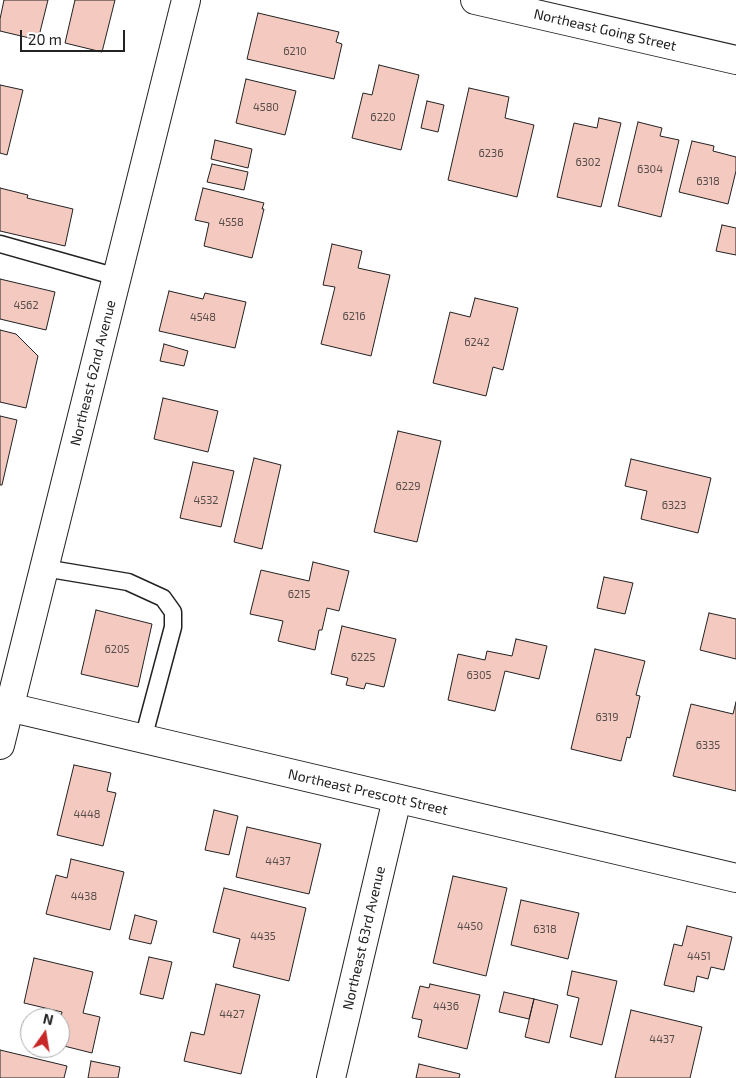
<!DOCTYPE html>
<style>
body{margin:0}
#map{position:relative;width:736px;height:1078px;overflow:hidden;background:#fff;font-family:"Exo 2",sans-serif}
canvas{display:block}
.north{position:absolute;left:20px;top:1008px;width:50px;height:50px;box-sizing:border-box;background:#fff;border:1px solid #a7a7a7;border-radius:50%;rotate:13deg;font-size:14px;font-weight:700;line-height:20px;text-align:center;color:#222}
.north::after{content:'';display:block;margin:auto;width:18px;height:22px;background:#c62828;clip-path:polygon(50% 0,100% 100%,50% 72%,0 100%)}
.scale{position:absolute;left:20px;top:30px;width:105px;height:22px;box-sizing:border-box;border:2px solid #222;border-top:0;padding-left:6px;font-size:15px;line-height:18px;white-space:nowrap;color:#222;-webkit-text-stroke:4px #fff;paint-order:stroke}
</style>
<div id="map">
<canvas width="736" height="1078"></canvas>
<div class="north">N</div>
<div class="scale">20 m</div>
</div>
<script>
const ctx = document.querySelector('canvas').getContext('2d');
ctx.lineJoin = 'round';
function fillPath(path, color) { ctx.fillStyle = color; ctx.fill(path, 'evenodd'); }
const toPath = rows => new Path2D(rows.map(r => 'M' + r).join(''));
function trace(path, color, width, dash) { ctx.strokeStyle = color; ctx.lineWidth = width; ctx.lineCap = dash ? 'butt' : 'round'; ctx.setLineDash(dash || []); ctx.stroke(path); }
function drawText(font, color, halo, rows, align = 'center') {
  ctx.font = font + ' "Exo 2",sans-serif'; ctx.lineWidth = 4; ctx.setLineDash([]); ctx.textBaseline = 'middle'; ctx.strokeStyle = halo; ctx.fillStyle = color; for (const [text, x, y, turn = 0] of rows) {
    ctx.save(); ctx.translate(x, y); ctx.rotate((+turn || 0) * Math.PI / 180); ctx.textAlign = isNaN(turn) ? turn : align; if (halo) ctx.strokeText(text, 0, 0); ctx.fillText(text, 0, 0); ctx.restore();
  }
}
const building = toPath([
 [4,0,48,0,38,40,0,31,0,19,4,0],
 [75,0,115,0,102,52,65,43,75,0],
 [258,13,339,32,336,42,342,44,334,79,247,59,258,13],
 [379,65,419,75,401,150,352,138,363,93,372,95,379,65],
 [246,79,296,91,285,135,236,123,246,79],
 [0,85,23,90,7,155,0,153,0,85],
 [469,88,509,97,505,118,534,125,517,197,448,180,469,88],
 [427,101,444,105,438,132,421,128,427,101],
 [599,118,621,123,601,207,557,197,574,123,597,128,599,118],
 [638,122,662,128,660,136,679,140,661,217,618,206,638,122],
 [215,140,252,149,248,168,211,159,215,140],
 [692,141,714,146,713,151,736,157,736,171,728,204,679,192,692,141],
 [212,164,248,172,244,190,207,182,212,164],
 [0,188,28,195,27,198,73,209,65,246,0,231,0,188],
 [203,188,264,203,262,209,264,209,252,258,204,246,209,223,195,220,203,188],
 [722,225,736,228,736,255,716,251,722,225],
 [332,244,362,251,358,268,390,275,371,356,321,344,335,287,323,285,332,244],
 [0,279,55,292,46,330,0,319,0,279],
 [169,291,203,299,205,293,246,302,235,348,159,331,169,291],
 [475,298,518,308,503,370,493,367,486,396,433,383,450,312,470,317,475,298],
 [0,330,16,334,38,356,26,408,0,402,0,330],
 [164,344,188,351,184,366,160,361,164,344],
 [163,398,218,411,208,452,154,439,163,398],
 [0,416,17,420,2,485,0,485,0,416],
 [398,431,441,441,417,542,374,532,398,431],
 [254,458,281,465,262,549,234,542,254,458],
 [631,459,711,478,698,533,641,519,647,491,625,486,631,459],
 [193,462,234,471,221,527,180,518,193,462],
 [313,562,349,571,339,611,327,608,322,630,319,630,315,650,278,641,283,621,250,614,261,570,309,581,313,562],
 [604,577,633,583,625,614,597,608,604,577],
 [96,610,152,624,138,687,81,674,96,610],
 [709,613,736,619,736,659,700,650,709,613],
 [342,626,396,639,384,687,366,683,364,689,346,685,348,678,331,674,342,626],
 [516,639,547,646,539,679,505,671,495,711,448,700,458,654,485,660,487,651,512,656,516,639],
 [595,649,645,661,636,695,640,696,630,738,627,737,621,761,571,749,595,649],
 [736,702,736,791,673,776,691,704,733,714,736,702],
 [74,765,111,773,107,791,116,793,103,846,57,835,74,765],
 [214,810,238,816,229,855,205,850,214,810],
 [247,827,321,844,309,894,236,877,247,827],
 [71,859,124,872,110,930,46,914,56,875,67,878,71,859],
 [453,876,507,888,486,976,433,963,453,876],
 [224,888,306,908,289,981,233,967,240,939,213,932,224,888],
 [521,900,579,913,568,959,511,945,521,900],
 [135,915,157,921,151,944,129,939,135,915],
 [687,926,732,937,724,970,711,967,708,979,697,976,694,992,664,985,674,944,682,946,687,926],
 [149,957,172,962,163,999,140,994,149,957],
 [34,958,93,972,83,1013,100,1017,92,1053,60,1045,60,1021,62,1012,24,1003,34,958],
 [572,971,617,981,602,1045,570,1037,579,998,567,995,572,971],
 [216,984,260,995,241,1074,184,1061,191,1032,204,1035,216,984],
 [430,984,480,995,467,1049,418,1037,422,1020,412,1018,420,986,429,988,430,984],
 [504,992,534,999,529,1019,499,1012,504,992],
 [534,999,558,1005,549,1043,525,1037,534,999],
 [631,1010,702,1027,690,1078,615,1078,631,1010],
 [0,1050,67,1066,64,1078,0,1078,0,1050],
 [91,1061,120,1067,118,1078,88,1078,91,1061],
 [419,1064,460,1074,459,1078,416,1078,419,1064]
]);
fillPath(building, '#f3c9c0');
trace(building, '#222', 1);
const service = toPath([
 [0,244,117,277],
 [44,568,128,582,163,598,173,612,173,627,143,739]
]);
const minor = toPath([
 [475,0,736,60],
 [0,745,186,0],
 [331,1078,397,799]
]);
const tertiary = toPath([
 [0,705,736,878]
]);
trace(service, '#222', 19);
trace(minor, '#222', 30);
trace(tertiary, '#222', 30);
trace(service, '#fff', 16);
trace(minor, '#fff', 28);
trace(tertiary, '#fff', 28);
drawText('11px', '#564c4a', null, [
 ["6210",295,51],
 ["4580",266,107],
 ["6220",383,117],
 ["6236",491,153],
 ["6302",588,162],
 ["6304",650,169],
 ["6318",708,181],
 ["4558",231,222],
 ["4562",26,305],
 ["6216",354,316],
 ["4548",203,317],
 ["6242",477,342],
 ["6229",408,486],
 ["4532",206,500],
 ["6323",674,505],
 ["6215",299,594],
 ["6205",117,649],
 ["6225",363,657],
 ["6305",479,675],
 ["6319",607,717],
 ["6335",708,745],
 ["4448",87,814],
 ["4437",278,861],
 ["4438",84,896],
 ["4450",470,926],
 ["6318",545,929],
 ["4435",263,936],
 ["4451",699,956],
 ["4436",446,1006],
 ["4427",232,1014],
 ["4437",662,1039]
]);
drawText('14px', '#222', '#fff', [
 ["Northeast Going Street",605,30,13],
 ["Northeast 62nd Avenue",93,373,-76],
 ["Northeast Prescott Street",368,792,13],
 ["Northeast 63rd Avenue",364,938,-77]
]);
</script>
